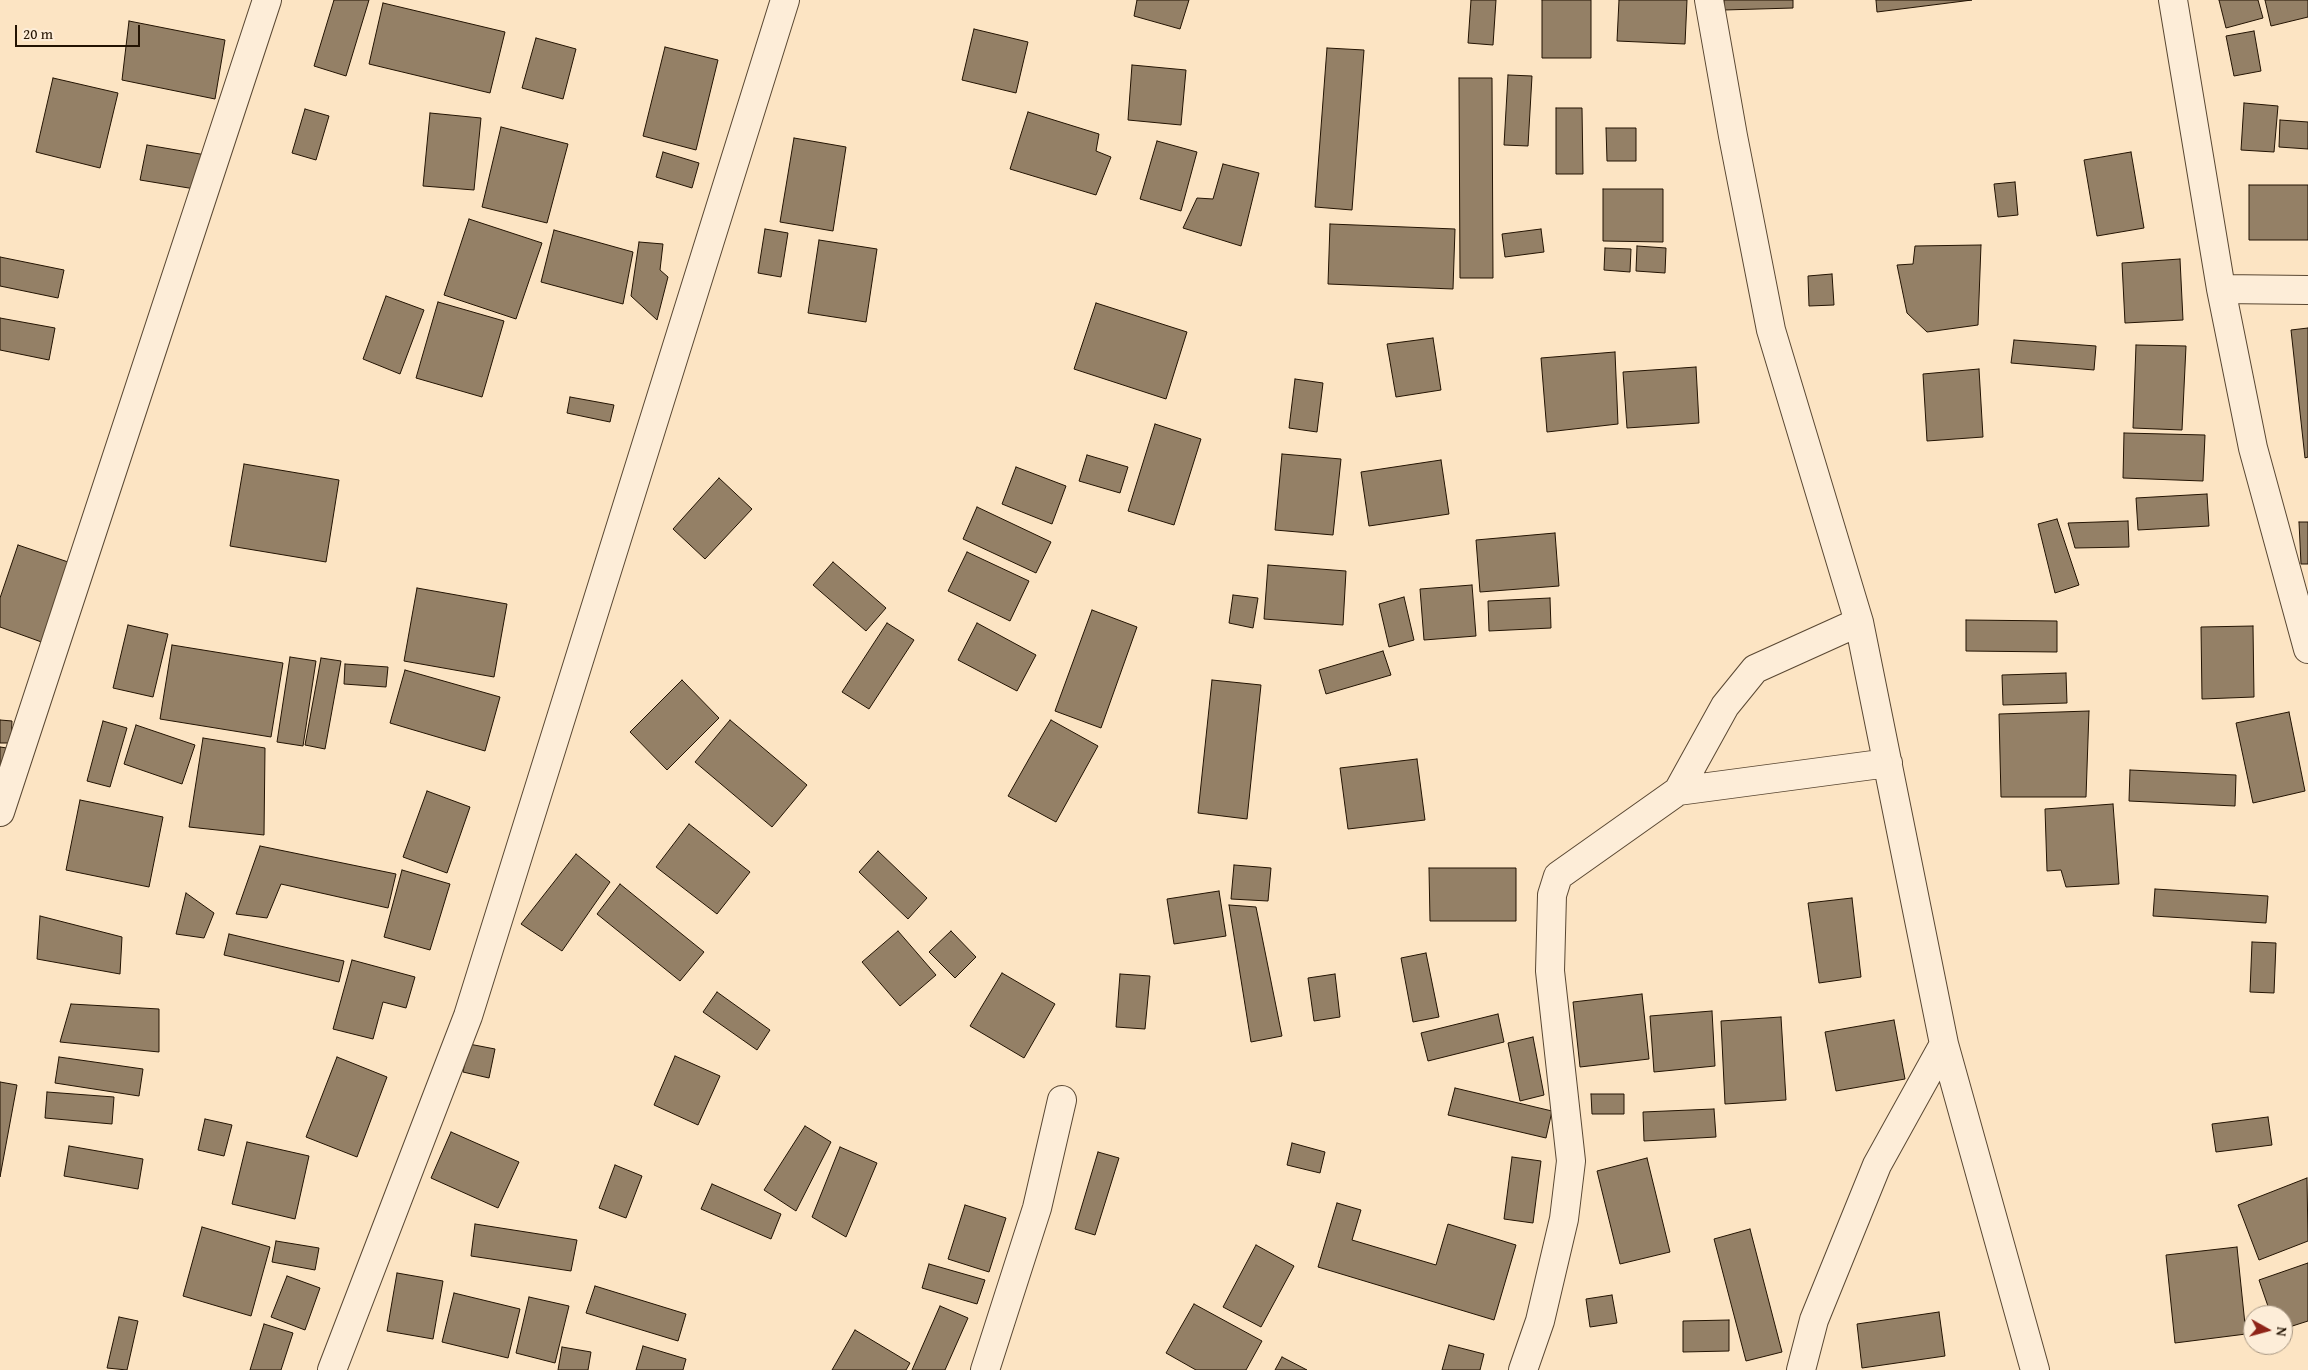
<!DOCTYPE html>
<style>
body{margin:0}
#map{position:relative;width:2308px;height:1370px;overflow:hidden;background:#fce4c3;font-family:"Gentium Book Plus",serif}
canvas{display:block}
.north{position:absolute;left:2243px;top:1305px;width:50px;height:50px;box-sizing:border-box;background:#fdedd8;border:1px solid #a69682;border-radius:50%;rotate:97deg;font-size:14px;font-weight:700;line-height:20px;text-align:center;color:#231302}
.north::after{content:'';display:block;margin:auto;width:18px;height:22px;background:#8f2418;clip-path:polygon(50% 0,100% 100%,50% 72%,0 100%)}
.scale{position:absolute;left:15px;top:25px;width:125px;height:22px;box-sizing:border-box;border:2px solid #231302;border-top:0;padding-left:6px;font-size:15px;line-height:18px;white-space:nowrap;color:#231302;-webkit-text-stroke:4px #fdedd8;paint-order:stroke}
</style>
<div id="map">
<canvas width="2308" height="1370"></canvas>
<div class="north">N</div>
<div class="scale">20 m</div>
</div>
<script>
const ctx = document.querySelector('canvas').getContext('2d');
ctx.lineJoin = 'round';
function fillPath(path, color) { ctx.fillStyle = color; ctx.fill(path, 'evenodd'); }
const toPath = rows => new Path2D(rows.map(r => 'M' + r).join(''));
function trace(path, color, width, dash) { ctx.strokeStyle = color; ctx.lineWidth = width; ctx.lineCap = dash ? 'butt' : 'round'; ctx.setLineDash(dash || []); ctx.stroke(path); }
const building = toPath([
 [334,0,369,0,346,76,314,66,334,0],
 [1137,0,1189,0,1180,29,1134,16,1137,0],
 [1471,0,1496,0,1493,45,1468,43,1471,0],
 [1542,0,1591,0,1591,58,1542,58,1542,0],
 [1619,0,1687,0,1685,44,1617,41,1619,0],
 [1724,0,1793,0,1793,8,1724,10,1724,0],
 [1876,0,1972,0,1877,12,1876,0],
 [2219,0,2258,0,2263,18,2226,28,2219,0],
 [2265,0,2308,0,2308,17,2271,26,2265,0],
 [383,3,505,32,490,93,369,64,383,3],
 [129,21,225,40,215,99,122,80,129,21],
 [974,29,1028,42,1016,93,962,80,974,29],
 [2254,31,2261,71,2234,76,2226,36,2254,31],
 [536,38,576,49,563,99,522,88,536,38],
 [665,47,718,60,696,150,643,136,665,47],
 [1327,48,1364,50,1352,210,1315,207,1327,48],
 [1132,65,1186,70,1181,125,1128,120,1132,65],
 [1508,75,1532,76,1528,146,1504,145,1508,75],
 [53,78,118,93,100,168,36,152,53,78],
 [1459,78,1492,78,1493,278,1460,278,1459,78],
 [2244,103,2278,106,2274,152,2241,150,2244,103],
 [1556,108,1582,108,1583,174,1556,174,1556,108],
 [305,109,329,116,316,160,292,153,305,109],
 [1028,112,1099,134,1096,151,1111,157,1096,195,1010,169,1028,112],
 [430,113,481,118,474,190,423,186,430,113],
 [2280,120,2308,122,2308,149,2279,147,2280,120],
 [501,127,568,144,547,223,482,207,501,127],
 [1606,128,1636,128,1636,161,1607,161,1606,128],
 [794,138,846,147,833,231,780,222,794,138],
 [1157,141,1197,152,1181,211,1140,199,1157,141],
 [147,145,206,155,201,190,140,180,147,145],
 [663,152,699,163,692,188,656,177,663,152],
 [2131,152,2144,228,2097,236,2084,160,2131,152],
 [1223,164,1259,173,1241,246,1183,228,1197,198,1213,199,1223,164],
 [2015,182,2018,215,1998,217,1994,184,2015,182],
 [2249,185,2308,185,2308,240,2249,240,2249,185],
 [1603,189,1663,189,1663,242,1603,241,1603,189],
 [469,219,542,243,516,319,444,295,469,219],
 [1330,224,1455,229,1453,289,1328,284,1330,224],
 [765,229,788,233,781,277,758,273,765,229],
 [1541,229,1544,252,1505,257,1502,234,1541,229],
 [554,230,633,252,623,304,541,282,554,230],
 [819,240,877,249,866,322,808,313,819,240],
 [639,242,663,244,660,270,668,277,657,320,631,296,639,242],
 [1981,245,1978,325,1927,332,1907,313,1897,265,1913,264,1915,246,1981,245],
 [1637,246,1666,248,1665,273,1636,271,1637,246],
 [1605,248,1631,249,1630,272,1604,270,1605,248],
 [0,257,64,270,58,298,0,286,0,257],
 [2180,259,2183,320,2125,323,2122,263,2180,259],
 [1832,274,1834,305,1809,306,1808,276,1832,274],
 [386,296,424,310,400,374,363,359,386,296],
 [438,302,504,321,482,397,416,378,438,302],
 [1096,303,1187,332,1166,399,1074,369,1096,303],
 [0,318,55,328,49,360,0,350,0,318],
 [2308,328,2308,457,2305,458,2291,330,2308,328],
 [1433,338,1441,390,1396,397,1387,344,1433,338],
 [2014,340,2096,346,2094,370,2011,363,2014,340],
 [2136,345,2186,346,2182,430,2133,428,2136,345],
 [1615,352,1618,424,1547,432,1541,358,1615,352],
 [1696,367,1699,423,1627,428,1623,372,1696,367],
 [1979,369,1983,437,1927,441,1923,374,1979,369],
 [1295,379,1323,383,1317,432,1289,428,1295,379],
 [570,397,614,405,610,422,567,413,570,397],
 [1155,424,1201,439,1174,525,1128,511,1155,424],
 [2124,433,2205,435,2203,481,2123,478,2124,433],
 [1282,454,1341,459,1333,535,1275,530,1282,454],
 [1087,455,1128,467,1120,493,1079,481,1087,455],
 [1441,460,1449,514,1369,526,1361,472,1441,460],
 [244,464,339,480,326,562,230,546,244,464],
 [1016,467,1066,486,1052,524,1002,504,1016,467],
 [719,478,752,509,705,559,673,529,719,478],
 [2207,494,2209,526,2138,530,2136,498,2207,494],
 [977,507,1051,542,1036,573,963,539,977,507],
 [2057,519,2079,585,2055,593,2038,524,2057,519],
 [2128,521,2129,547,2075,548,2068,523,2128,521],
 [2299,522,2308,522,2308,564,2301,564,2299,522],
 [1555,533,1559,586,1480,592,1476,540,1555,533],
 [18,545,74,564,47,644,0,627,0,598,18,545],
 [967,552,1029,581,1010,621,948,591,967,552],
 [833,562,886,608,866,631,813,585,833,562],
 [1268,565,1346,571,1343,625,1264,619,1268,565],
 [1472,585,1476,636,1424,640,1420,589,1472,585],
 [417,588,507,604,494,677,404,661,417,588],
 [1233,595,1258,598,1253,628,1229,623,1233,595],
 [1404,597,1414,640,1389,647,1379,604,1404,597],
 [1550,598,1551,628,1489,631,1488,601,1550,598],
 [1092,610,1137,627,1101,728,1055,711,1092,610],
 [1966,620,2057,621,2057,652,1966,651,1966,620],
 [887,623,914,640,869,709,842,692,887,623],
 [977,623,1036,655,1017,691,958,660,977,623],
 [128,625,168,634,153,697,113,688,128,625],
 [2253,626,2254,697,2202,699,2201,627,2253,626],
 [172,645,283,663,271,737,160,719,172,645],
 [1383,651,1391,675,1326,694,1319,670,1383,651],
 [290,657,316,661,303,746,277,742,290,657],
 [321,658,341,661,325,749,305,745,321,658],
 [345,664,388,667,386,687,344,684,345,664],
 [405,670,500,697,485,751,390,723,405,670],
 [2066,673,2067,703,2003,705,2002,675,2066,673],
 [682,680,719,718,667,770,630,732,682,680],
 [1212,680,1261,685,1247,819,1198,813,1212,680],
 [2089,711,2086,797,2001,797,1999,714,2089,711],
 [2289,712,2305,791,2253,803,2236,723,2289,712],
 [0,720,12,721,11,743,0,743,0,720],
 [730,720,807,785,772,827,695,762,730,720],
 [1051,720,1098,746,1056,822,1008,796,1051,720],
 [103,721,127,728,110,787,87,781,103,721],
 [136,725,195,745,182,784,124,764,136,725],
 [203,738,265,748,264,835,189,827,203,738],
 [0,747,7,748,0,769,0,747],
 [1417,759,1425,820,1348,829,1340,768,1417,759],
 [2130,770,2236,775,2235,806,2129,801,2130,770],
 [427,791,470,807,447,873,403,857,427,791],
 [80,800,163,817,149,887,66,870,80,800],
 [2113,804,2119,884,2066,887,2061,870,2047,871,2045,809,2113,804],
 [689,824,750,872,717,914,656,867,689,824],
 [260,846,396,874,388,908,281,884,267,918,236,914,260,846],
 [878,851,927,898,908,919,859,872,878,851],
 [576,854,610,882,562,951,521,924,576,854],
 [1234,865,1271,868,1268,901,1231,899,1234,865],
 [1429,868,1516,868,1516,921,1430,921,1429,868],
 [402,870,450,884,430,950,384,937,402,870],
 [620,884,704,952,680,981,597,914,620,884],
 [2155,889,2268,896,2266,923,2153,916,2155,889],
 [1219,891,1226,936,1174,944,1167,899,1219,891],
 [186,893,214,913,204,938,176,934,186,893],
 [1852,898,1861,977,1819,983,1808,903,1852,898],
 [1229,905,1256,907,1282,1036,1251,1042,1229,905],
 [40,916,122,937,120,974,37,959,40,916],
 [898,931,936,975,900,1006,862,962,898,931],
 [951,931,976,957,955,978,929,952,951,931],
 [229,934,344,961,339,982,224,955,229,934],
 [2252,942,2276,943,2274,993,2250,992,2252,942],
 [1426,953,1439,1017,1413,1022,1401,958,1426,953],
 [352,960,415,977,406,1008,383,1002,373,1039,333,1029,352,960],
 [1002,973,1055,1004,1024,1058,970,1026,1002,973],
 [1120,974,1150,976,1145,1029,1116,1027,1120,974],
 [1335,974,1340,1017,1314,1021,1308,978,1335,974],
 [717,992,770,1030,757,1050,703,1012,717,992],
 [1642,994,1649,1059,1580,1067,1573,1002,1642,994],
 [71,1004,159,1009,159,1052,60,1042,71,1004],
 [1712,1011,1715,1066,1654,1072,1650,1016,1712,1011],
 [1498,1014,1504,1042,1428,1061,1421,1033,1498,1014],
 [1781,1017,1786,1100,1725,1104,1721,1021,1781,1017],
 [1894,1020,1905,1079,1836,1091,1825,1032,1894,1020],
 [1533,1037,1544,1095,1520,1101,1508,1043,1533,1037],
 [469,1044,495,1049,489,1078,463,1072,469,1044],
 [675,1056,720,1076,698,1125,654,1105,675,1056],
 [59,1057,143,1069,139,1096,55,1083,59,1057],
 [337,1057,387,1077,357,1157,306,1137,337,1057],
 [0,1082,17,1085,0,1177,0,1082],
 [1455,1088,1552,1111,1546,1138,1448,1115,1455,1088],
 [47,1092,114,1097,112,1124,45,1118,47,1092],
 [1591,1094,1624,1094,1624,1114,1592,1114,1591,1094],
 [1714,1109,1716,1137,1644,1141,1643,1112,1714,1109],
 [2268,1117,2272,1145,2216,1152,2212,1124,2268,1117],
 [205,1119,232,1125,224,1156,198,1150,205,1119],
 [805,1126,831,1142,796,1211,764,1190,805,1126],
 [451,1132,519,1162,498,1208,431,1178,451,1132],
 [247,1142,309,1156,295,1219,232,1204,247,1142],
 [1292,1143,1325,1152,1320,1173,1287,1165,1292,1143],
 [69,1146,143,1159,138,1189,64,1176,69,1146],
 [840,1147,877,1163,846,1237,812,1217,840,1147],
 [1098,1152,1119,1158,1095,1235,1075,1229,1098,1152],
 [1512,1157,1541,1161,1533,1223,1504,1219,1512,1157],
 [1647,1158,1670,1252,1620,1264,1597,1171,1647,1158],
 [615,1165,642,1176,626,1218,599,1208,615,1165],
 [2307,1178,2308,1241,2259,1260,2238,1205,2307,1178],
 [712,1184,781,1214,771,1239,701,1209,712,1184],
 [1337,1203,1361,1210,1352,1240,1436,1265,1448,1224,1516,1245,1494,1320,1318,1267,1337,1203],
 [965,1205,1006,1218,989,1272,948,1259,965,1205],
 [475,1224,577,1240,571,1271,471,1256,475,1224],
 [202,1227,270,1247,251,1316,183,1296,202,1227],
 [1750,1229,1782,1352,1746,1361,1714,1239,1750,1229],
 [276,1241,319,1248,315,1270,272,1262,276,1241],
 [1256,1245,1294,1266,1261,1327,1223,1307,1256,1245],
 [2237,1247,2246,1334,2175,1343,2166,1255,2237,1247],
 [2308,1263,2308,1321,2283,1329,2283,1315,2271,1315,2259,1280,2308,1263],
 [929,1264,985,1280,977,1304,922,1288,929,1264],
 [397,1273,443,1281,433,1339,387,1331,397,1273],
 [287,1276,320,1288,305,1330,271,1317,287,1276],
 [595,1286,686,1314,678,1341,586,1313,595,1286],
 [454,1293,520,1309,508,1358,442,1342,454,1293],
 [1612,1295,1617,1323,1590,1327,1586,1299,1612,1295],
 [529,1297,569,1306,555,1363,516,1353,529,1297],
 [1194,1304,1262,1341,1246,1370,1196,1370,1166,1353,1194,1304],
 [940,1306,968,1318,945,1370,912,1370,940,1306],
 [1939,1312,1945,1356,1862,1368,1857,1324,1939,1312],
 [119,1317,138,1321,127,1370,107,1368,119,1317],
 [1729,1320,1729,1351,1683,1352,1683,1321,1729,1320],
 [264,1324,293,1333,281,1370,250,1370,264,1324],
 [855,1330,910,1363,906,1370,832,1370,855,1330],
 [1449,1345,1484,1354,1480,1370,1442,1370,1449,1345],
 [643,1346,686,1359,683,1370,636,1370,643,1346],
 [562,1347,591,1352,588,1370,558,1370,562,1347],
 [1282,1357,1307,1370,1275,1370,1282,1357]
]);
fillPath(building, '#948066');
trace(building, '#231302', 1);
const street = toPath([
 [1709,0,1733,136,1771,330,1859,622,1944,1044,2035,1370],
 [2173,0,2221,289,2253,448,2308,649],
 [2221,289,2308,290],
 [1678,791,1888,763],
 [0,812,267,0],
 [332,1370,468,1016,785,0],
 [985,1370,1037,1208,1062,1100],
 [1523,1370,1540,1321,1564,1219,1571,1161,1550,971,1552,895,1558,876,1678,791,1725,706,1755,669,1859,622],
 [1801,1370,1814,1320,1877,1165,1944,1044]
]);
trace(street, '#594732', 30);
trace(street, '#fdedd8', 28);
</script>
